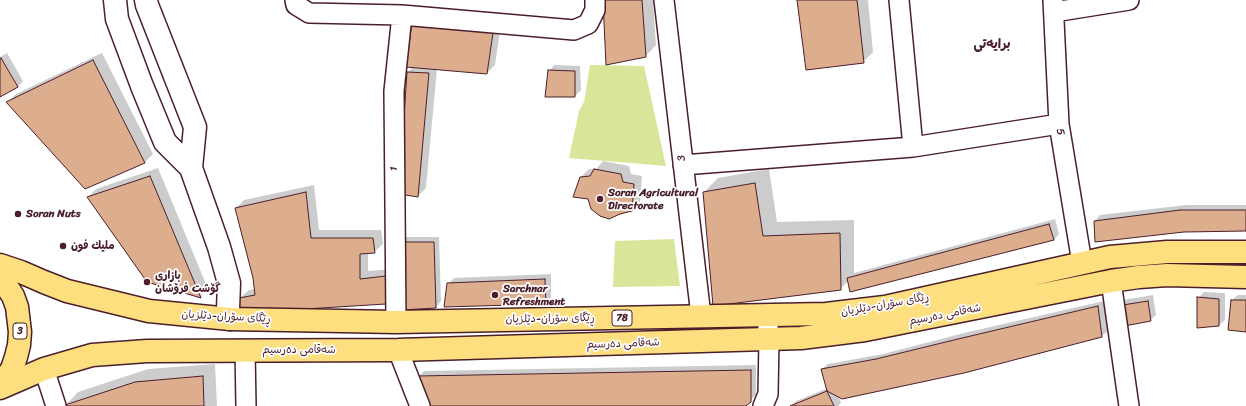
<!DOCTYPE html>
<meta charset="utf-8">
<style>
body{margin:0}
canvas{display:block;background:#fff}
</style>
<canvas width="1246" height="406"></canvas>
<script>
const ctx = document.querySelector('canvas').getContext('2d');
ctx.lineJoin = 'round';
function fillPath(path, color) { ctx.fillStyle = color; ctx.fill(path, 'evenodd'); }
const toPath = rows => new Path2D(rows.map(r => 'M' + r).join(''));
function trace(path, color, width, dash) { ctx.strokeStyle = color; ctx.lineWidth = width; ctx.lineCap = dash ? 'butt' : 'round'; ctx.setLineDash(dash || []); ctx.stroke(path); }
function drawText(font, color, halo, rows, align = 'center') {
  ctx.font = font + ' Sriracha,"Playpen Sans Arabic",sans-serif'; ctx.lineWidth = 3.5; ctx.setLineDash([]); ctx.textBaseline = 'middle'; ctx.strokeStyle = halo; ctx.fillStyle = color; for (const [text, x, y, turn = 0] of rows) {
    ctx.save(); ctx.translate(x, y); ctx.rotate((+turn || 0) * Math.PI / 180); ctx.textAlign = isNaN(turn) ? turn : align; if (halo) ctx.strokeText(text, 0, 0); ctx.fillText(text, 0, 0); ctx.restore();
  }
}
fillPath(toPath([
 [590,65,644,66,666,166,569,158,579,111,584,102],
 [674,239,680,286,613,287,615,241]
]), '#d8e69a');
fillPath(toPath([
 [604,0,653,0,656,45,646,56],
 [798,0,868,0,873,52,863,62],
 [412,23,501,25,495,65,487,73,437,68,426,188,418,196,408,72,414,66],
 [7,53,23,81,18,87,0,96,0,57],
 [102,53,153,154,144,163,8,102,16,94],
 [554,65,580,66,581,90,575,96,549,71],
 [603,161,629,166,631,174,642,176,640,202,631,210,581,177,589,169,596,169],
 [158,168,208,289,200,297,147,281,88,197,96,189],
 [769,169,777,222,854,220,854,273,1055,219,1059,234,1054,240,849,280,840,289,714,305,704,192,718,178],
 [314,185,319,230,381,230,383,244,374,252,368,252,368,271,394,269,393,294,385,303,240,298,249,290,255,289,254,278,236,208,244,200],
 [1186,205,1246,205,1246,230,1095,221,1100,215],
 [406,237,439,237,441,301,436,307,400,242],
 [551,274,551,297,546,303,448,284,454,278],
 [1204,292,1225,293,1225,320,1219,325,1198,327,1198,298],
 [1153,295,1156,315,1150,320,1117,301],
 [1238,295,1246,295,1246,331,1232,300],
 [1104,301,1108,331,1102,336,838,395,841,403,838,406,791,406,796,401,828,388,822,369,828,364,883,354,964,333],
 [215,364,217,406,66,406,66,405,78,392,148,369],
 [756,365,756,395,744,406,419,376,424,371]
]), '#0003');
const building = toPath([
 [603,0,642,0,646,57,606,65,603,0],
 [797,0,857,0,864,63,806,70,797,0],
 [412,22,493,33,487,74,406,67,412,22],
 [1,58,18,87,0,97,0,59,1,58],
 [93,60,145,163,85,189,6,102,93,60],
 [548,70,575,71,575,97,545,97,548,70],
 [407,72,429,73,418,197,399,194,407,72],
 [594,169,621,174,623,182,634,184,632,211,620,214,609,219,600,216,591,209,588,199,573,197,580,177,590,176,594,169],
 [150,176,201,298,147,282,87,197,150,176],
 [755,183,763,236,840,233,841,290,713,306,703,192,755,183],
 [306,192,311,238,373,238,375,253,360,254,360,279,386,276,386,304,239,313,239,298,255,295,253,278,235,208,306,192],
 [1180,210,1246,210,1246,231,1184,232,1095,242,1094,221,1180,210],
 [1049,224,1054,240,850,292,847,278,1049,224],
 [399,242,434,242,436,308,401,310,399,242],
 [545,279,546,304,444,307,447,283,545,279],
 [1197,297,1219,299,1219,326,1197,328,1197,297],
 [1231,300,1246,300,1246,332,1228,330,1231,300],
 [1148,301,1151,321,1114,328,1110,307,1148,301],
 [1098,306,1102,337,964,373,842,399,827,391,821,369,876,359,958,339,1098,306],
 [751,370,751,402,746,406,427,406,418,376,751,370],
 [203,376,204,406,65,406,65,405,135,382,203,376],
 [827,391,834,406,790,406,827,391]
]);
fillPath(building, '#ddae8e');
trace(building, '#4a1f2b', 1);
const street = toPath([
 [295,0,296,5,309,13,402,15,574,30,588,24,595,10,595,0],
 [664,0,701,316],
 [899,0,913,147],
 [1053,0,1059,124,1082,263],
 [1054,12,1129,0],
 [683,165,913,147,1059,124],
 [1111,281,1129,406],
 [396,322,394,91,402,15],
 [245,350,246,406],
 [398,350,420,406],
 [44,369,56,406],
 [763,406,768,394,769,340,767,315]
]);
const secondary = toPath([
 [115,0,117,19,142,86,165,142,191,168,219,247,229,283,228,309,230,319],
 [146,0,147,5,195,127,191,168]
]);
const primary = toPath([
 [0,265,21,272,44,282,67,291,149,311,230,319,396,322,826,314,885,307,1110,257,1167,252,1246,252],
 [0,388,44,369,92,355,147,351,398,350,801,338,865,330,1111,281,1139,277,1167,275,1246,277]
]);
const highway = toPath([
 [0,276,13,296,17,307,20,332,19,345,16,357,12,369,0,386]
]);
trace(street, '#4a1f2b', 22);
trace(secondary, '#4a1f2b', 25);
trace(primary, '#4a1f2b', 25);
trace(highway, '#4a1f2b', 25);
trace(street, '#fff', 19);
trace(secondary, '#fff', 22);
trace(primary, '#fedf80', 22);
trace(highway, '#fedf80', 22);
for (const [x, y, r, color] of [
 [600,199,4,"#4a1f2b"],
 [18,214,4,"#4a1f2b"],
 [63,246,4,"#4a1f2b"],
 [147,282,4,"#4a1f2b"],
 [495,295,4,"#4a1f2b"]
]) { const dot = new Path2D(); dot.arc(x, y, r, 0, 2 * Math.PI); ctx.fillStyle = color; ctx.fill(dot); trace(dot, '#fff', 1.5); }
for (const [x, y, w] of [
 [622,318,20],
 [20,331,14]
]) { const box = new Path2D(); box.roundRect(x - w / 2, y - 8, w, 16, 3); ctx.fillStyle = '#fff'; ctx.fill(box); trace(box, '#4a1f2b', 1); }
drawText('bold 10px', '#4a1f2b', null, [
 ["78",622,318],
 ["3",20,331]
]);
drawText('11px', '#4a1f2b', '#fff', [
 ["5",1060,132,81],
 ["3",682,158,-97],
 ["1",394,169,-90],
 ["ڕێگای سۆران-دێلزیان",885,305,-10],
 ["شەقامی دەرسیم",945,315,-11],
 ["ڕێگای سۆران-دێلزیان",226,317,3],
 ["ڕێگای سۆران-دێلزیان",550,319,-1],
 ["شەقامی دەرسیم",623,344,-2],
 ["شەقامی دەرسیم",299,350]
]);
drawText('bold 11px', '#4a1f2b', '#fff', [
 ["Soran Agricultural",608,193],
 ["Directorate",608,206],
 ["Soran Nuts",26,214],
 ["مليك فون",71,246],
 ["بازاڕی",155,276],
 ["گۆشت فرۆشان",155,289],
 ["Sarchnar",503,289],
 ["Refreshment",503,302]
], 'left');
drawText('bold 13px', '#4a1f2b', '#fff', [
 ["برایەتی",992,45]
]);
</script>
